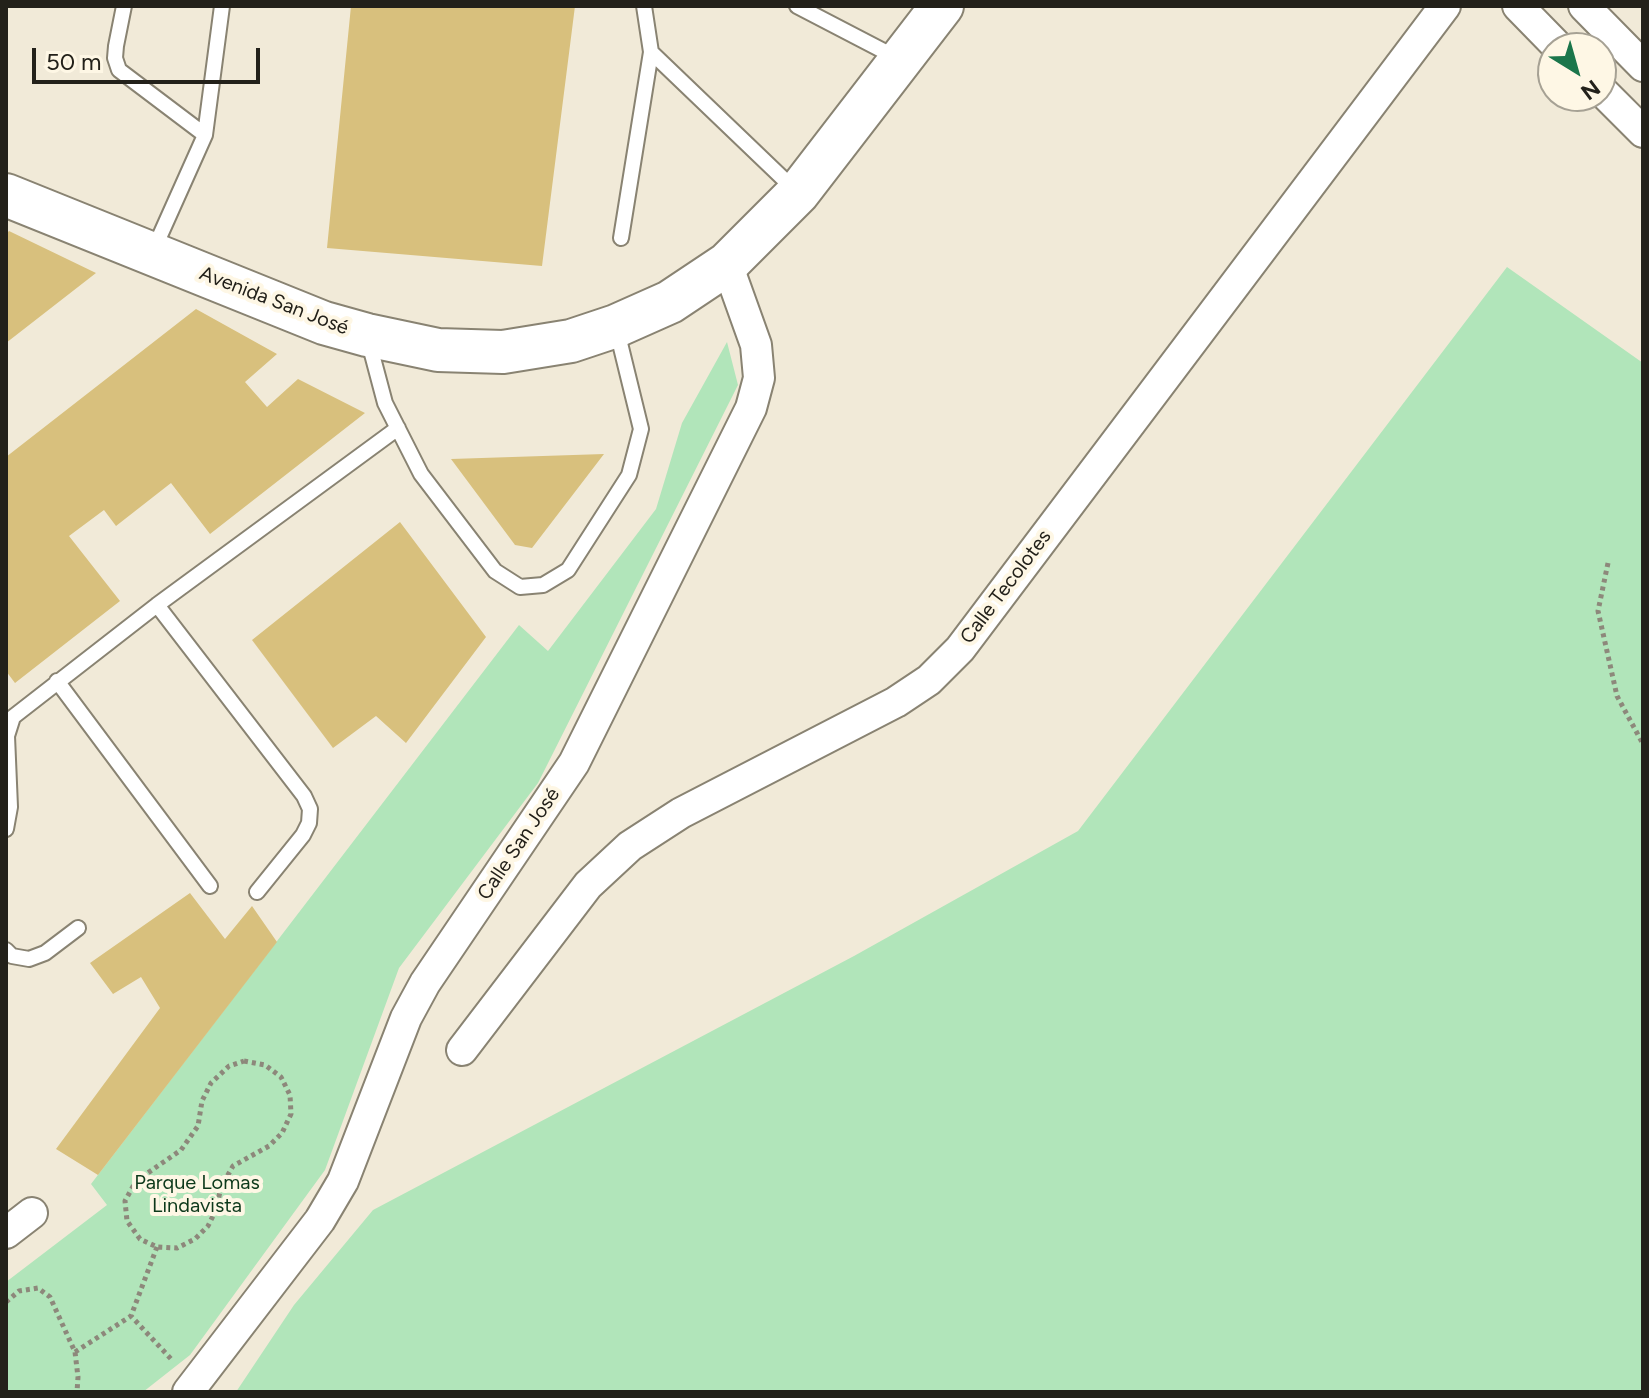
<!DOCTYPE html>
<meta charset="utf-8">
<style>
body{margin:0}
#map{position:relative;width:1649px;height:1398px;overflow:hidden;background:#f1ead8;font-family:Figtree,sans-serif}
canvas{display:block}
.frame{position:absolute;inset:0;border:8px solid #23211a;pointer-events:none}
.north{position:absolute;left:1537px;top:32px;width:80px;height:80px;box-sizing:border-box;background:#fef7e5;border:2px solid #a6a194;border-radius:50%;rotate:143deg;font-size:22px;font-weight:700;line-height:32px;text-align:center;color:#23211a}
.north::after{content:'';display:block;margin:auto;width:28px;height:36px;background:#1b764b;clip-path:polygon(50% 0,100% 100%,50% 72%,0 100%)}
.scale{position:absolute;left:32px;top:48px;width:228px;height:36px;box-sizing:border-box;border:4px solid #23211a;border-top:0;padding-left:10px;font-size:24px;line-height:28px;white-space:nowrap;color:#23211a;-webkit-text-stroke:6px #fef7e5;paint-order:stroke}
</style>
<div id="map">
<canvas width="1649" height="1398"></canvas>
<div class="frame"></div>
<div class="north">N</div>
<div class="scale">50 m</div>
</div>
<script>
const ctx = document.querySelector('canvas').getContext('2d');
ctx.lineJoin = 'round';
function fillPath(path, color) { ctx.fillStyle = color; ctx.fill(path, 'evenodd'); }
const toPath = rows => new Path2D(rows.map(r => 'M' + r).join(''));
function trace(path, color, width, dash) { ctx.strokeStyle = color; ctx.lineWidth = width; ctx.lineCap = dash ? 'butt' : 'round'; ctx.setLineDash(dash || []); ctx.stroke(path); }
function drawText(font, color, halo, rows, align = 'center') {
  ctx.font = font + ' Figtree,sans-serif'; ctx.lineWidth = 8; ctx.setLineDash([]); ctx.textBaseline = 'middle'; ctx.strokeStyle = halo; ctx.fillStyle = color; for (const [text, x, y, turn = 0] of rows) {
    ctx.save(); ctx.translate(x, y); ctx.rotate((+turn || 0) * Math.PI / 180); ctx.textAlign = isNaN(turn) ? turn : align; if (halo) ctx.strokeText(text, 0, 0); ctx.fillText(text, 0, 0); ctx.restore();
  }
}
fillPath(toPath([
 [1507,267,1643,363,1643,1392,236,1392,294,1305,373,1210,854,956,1078,831],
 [727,342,738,385,538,783,399,968,325,1170,190,1355,143,1392,6,1392,6,1282,107,1205,91,1184,519,625,548,651,656,509,682,423]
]), '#b1e5ba');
fillPath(toPath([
 [351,6,575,6,542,266,327,248],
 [9,231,96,273,6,343,6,234],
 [196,309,277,354,245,382,267,407,298,379,365,413,210,534,171,483,116,526,104,510,69,536,120,601,15,683,6,671,6,457],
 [604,454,532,548,515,545,451,459],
 [400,522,486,637,406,743,376,716,333,748,252,640],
 [190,893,225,939,252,906,277,942,98,1175,56,1149,160,1008,141,977,113,994,90,963]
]), '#d8c07d');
const lane = toPath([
 [124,6,116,46,115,58,119,70,205,135],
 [644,6,651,52,795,190],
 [797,6,897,58],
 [621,238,651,52],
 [154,249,205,135,222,6],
 [368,339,385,403,421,474,495,571,520,587,543,585,568,570,629,475,641,429,617,331],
 [157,605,304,796,310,809,309,823,303,835,257,892],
 [57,681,210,886],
 [6,829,10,807,7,736,13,717,157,605,398,428],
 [6,950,12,956,29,959,45,953,78,928]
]);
const street = toPath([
 [1518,6,1559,48],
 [1584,6,1643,66],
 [1601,90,1643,132],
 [462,1050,588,885,630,846,681,813,896,702,929,680,960,649,1445,6],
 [6,1233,32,1213],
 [188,1392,320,1220,343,1181,406,1018,425,983,574,763,751,408,759,378,756,345,727,264]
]);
const secondary = toPath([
 [6,195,324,323,367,335,438,350,503,352,571,341,616,326,670,302,727,264,798,193,942,6]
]);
trace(lane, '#898372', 18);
trace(street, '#898372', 34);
trace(secondary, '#898372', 46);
trace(toPath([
 [1608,563,1598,611,1617,696,1643,744],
 [244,1061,265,1065,281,1077,290,1095,291,1114,282,1133,269,1146,233,1166,221,1187,216,1210,208,1226,195,1239,177,1248,157,1247,140,1239,127,1221,125,1201,136,1181,181,1150,198,1126,202,1101,211,1083,229,1066,244,1061],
 [157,1247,131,1316,173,1361],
 [6,1302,19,1291,38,1288,50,1297,75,1352,78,1377,77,1392],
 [75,1352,131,1316]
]), '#8d887b', 5, [4, 4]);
trace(lane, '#fff', 14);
trace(street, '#fff', 30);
trace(secondary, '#fff', 42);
drawText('20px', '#23211a', '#fef7e5', [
 ["Avenida San José",274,301,21],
 ["Calle Tecolotes",1006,587,-53],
 ["Calle San José",519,844,-56]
]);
drawText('20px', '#0d391b', '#fef7e5', [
 ["Parque Lomas",197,1183],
 ["Lindavista",197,1206]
]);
</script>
